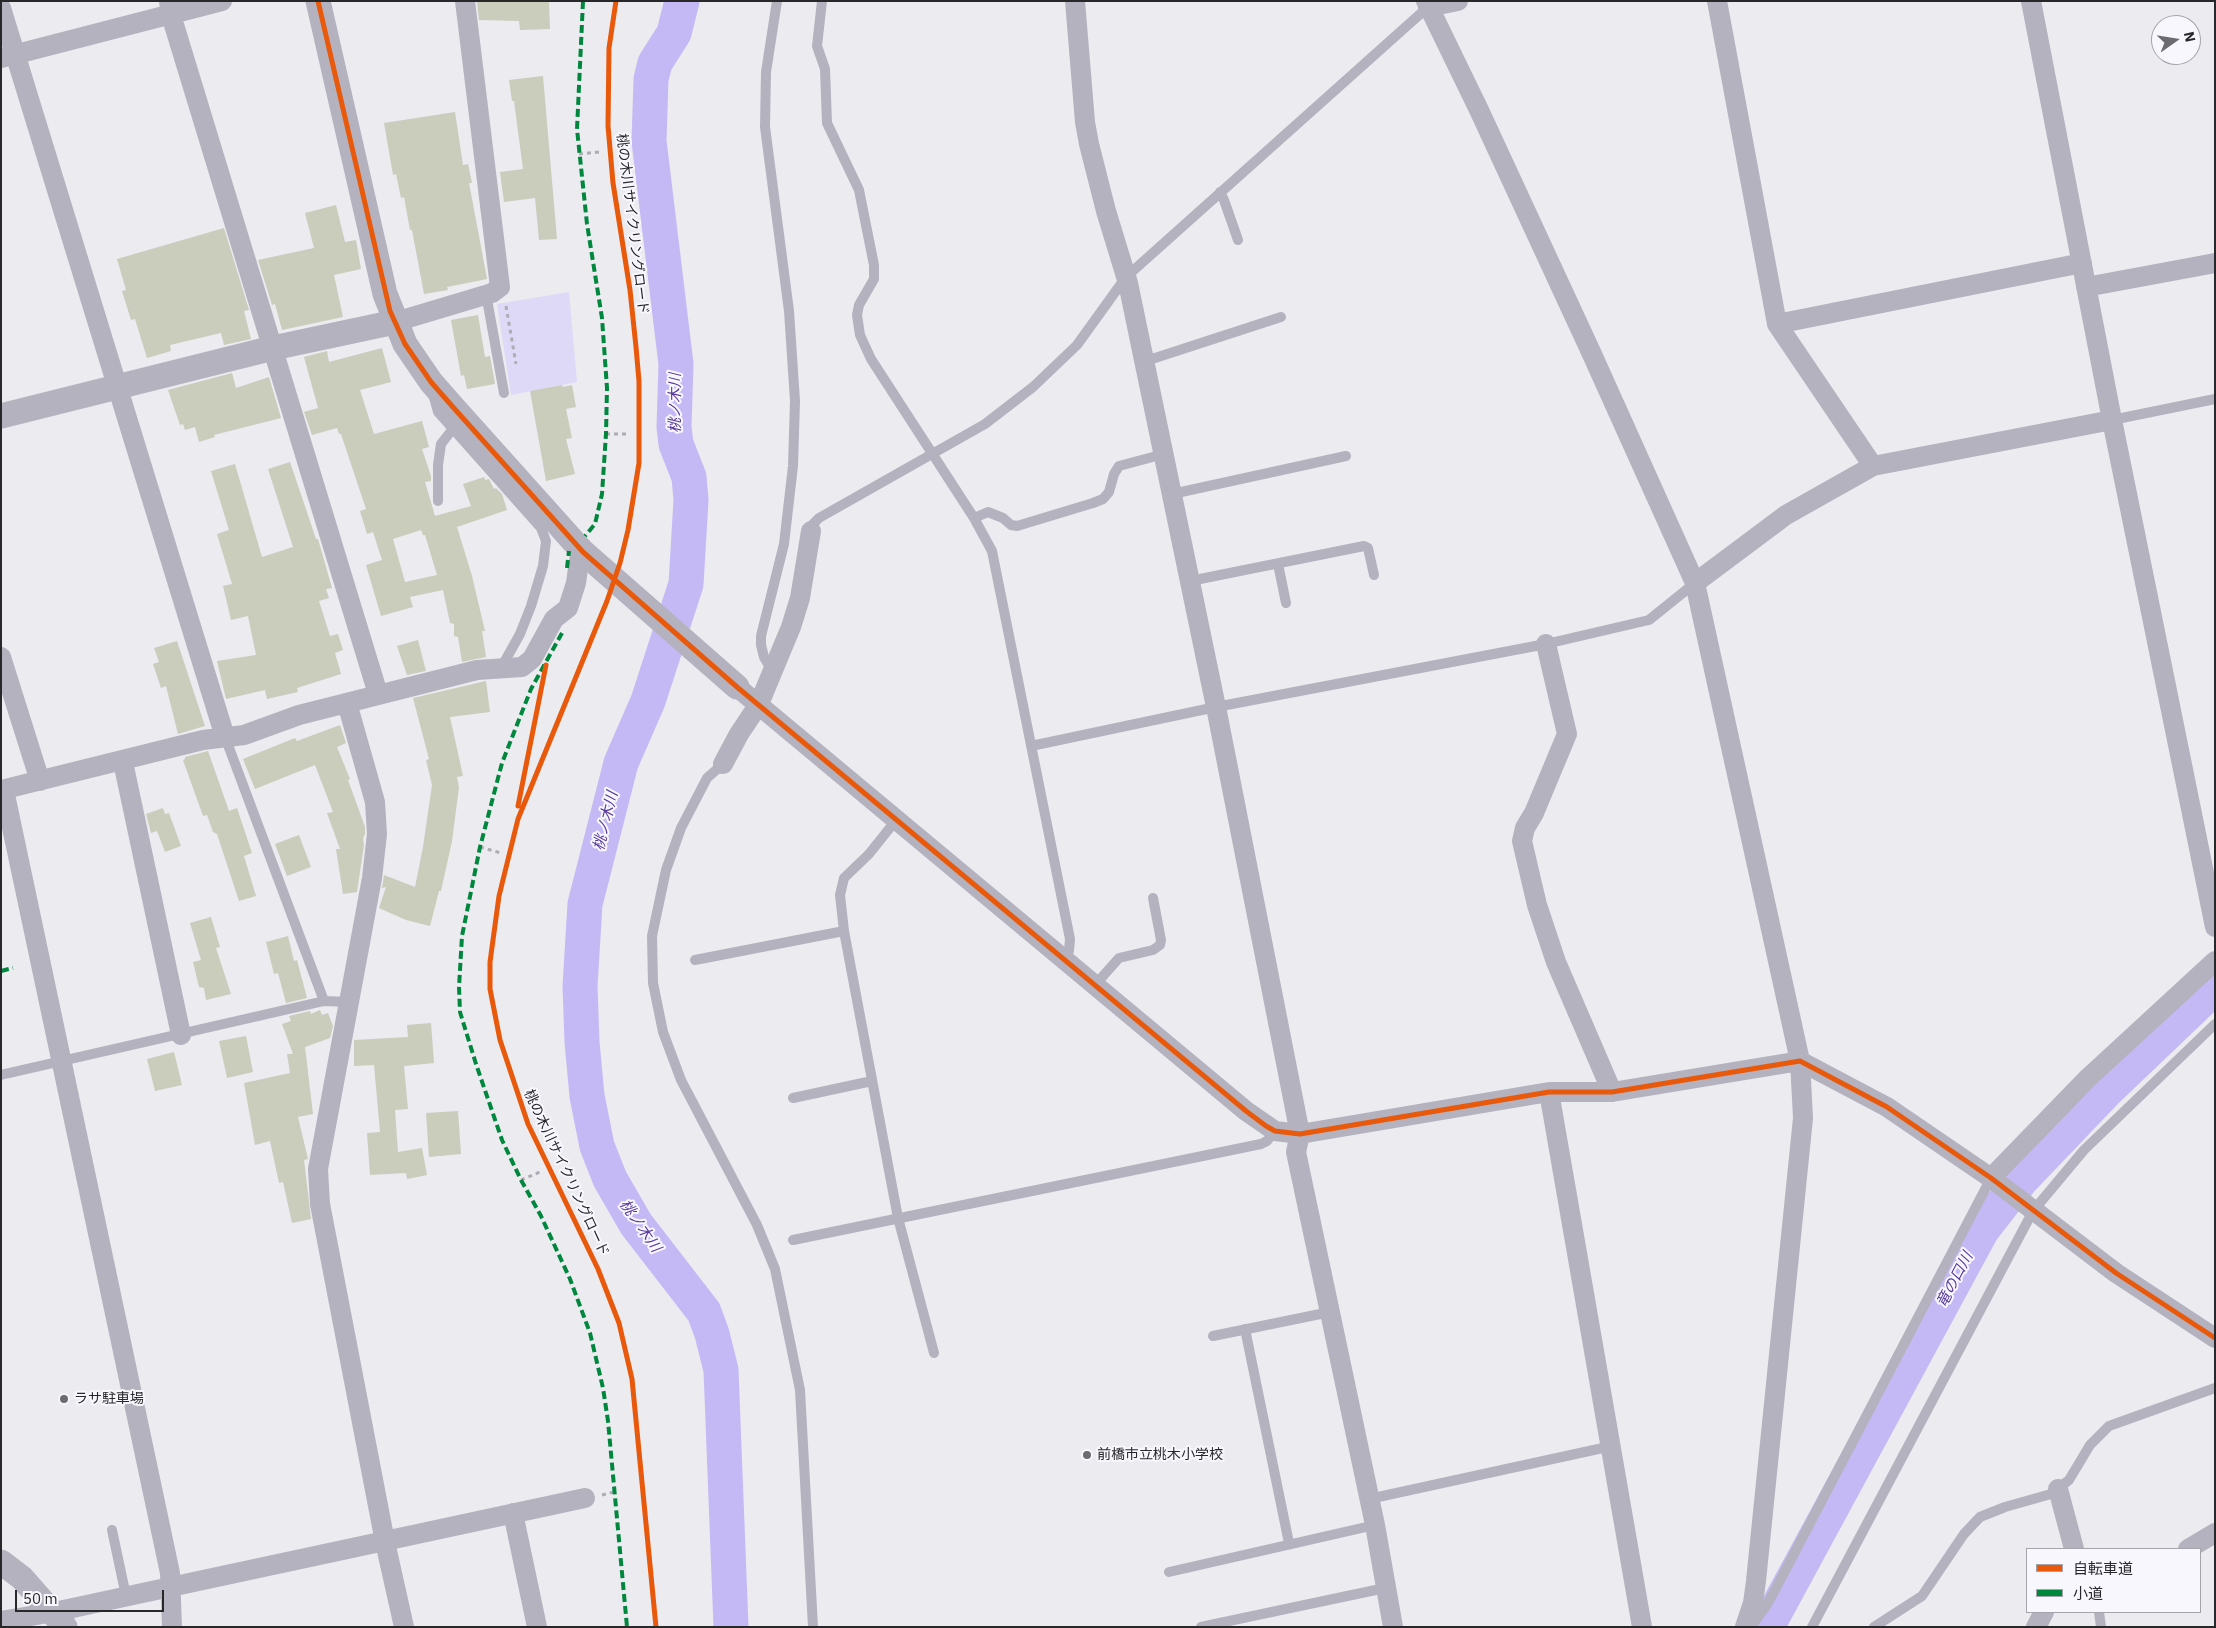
<!DOCTYPE html>
<meta charset="utf-8">
<style>
body{margin:0}
#map{position:relative;width:2216px;height:1628px;overflow:hidden;background:#ebebf0;font-family:"IBM Plex Sans","Noto Sans JP",sans-serif}
canvas{display:block}
.frame{position:absolute;inset:0;border:2px solid #28282b;pointer-events:none}
.legend{position:absolute;left:2026px;top:1548px;width:175px;height:65px;box-sizing:border-box;background:#f8f7fe;border:1px solid #a5a4aa;margin:0;padding:6px 9px;list-style:none;font-size:15px;color:#28282b}
.legend li{display:flex;align-items:center;gap:10px;height:25px}
.legend b{width:25px;border:1px solid #a5a4aa}
.north{position:absolute;left:2151px;top:15px;width:50px;height:50px;box-sizing:border-box;background:#f8f7fe;border:1px solid #a5a4aa;border-radius:50%;rotate:77deg;font-size:14px;font-weight:700;line-height:20px;text-align:center;color:#28282b}
.north::after{content:'';display:block;margin:auto;width:18px;height:22px;background:#6c6c70;clip-path:polygon(50% 0,100% 100%,50% 72%,0 100%)}
.scale{position:absolute;left:15px;top:1590px;width:149px;height:22px;box-sizing:border-box;border:2px solid #28282b;border-top:0;padding-left:6px;font-size:15px;line-height:18px;white-space:nowrap;color:#28282b;-webkit-text-stroke:4px #f8f7fe;paint-order:stroke}
</style>
<div id="map">
<canvas width="2216" height="1628"></canvas>
<div class="frame"></div>
<ul class="legend">
<li><b style="height:6px;background:#e8590c"></b>自転車道</li>
<li><b style="height:6px;background:#00873e"></b>小道</li>
</ul>
<div class="north">N</div>
<div class="scale">50 m</div>
</div>
<script>
const ctx = document.querySelector('canvas').getContext('2d');
ctx.lineJoin = 'round';
function fillPath(path, color) { ctx.fillStyle = color; ctx.fill(path, 'evenodd'); }
const toPath = rows => new Path2D(rows.map(r => 'M' + r).join(''));
function trace(path, color, width, dash) { ctx.strokeStyle = color; ctx.lineWidth = width; ctx.lineCap = dash ? 'butt' : 'round'; ctx.setLineDash(dash || []); ctx.stroke(path); }
function drawText(font, color, halo, rows, align = 'center') {
  ctx.font = font + ' "IBM Plex Sans","Noto Sans JP",sans-serif'; ctx.lineWidth = 4; ctx.setLineDash([]); ctx.textBaseline = 'middle'; ctx.strokeStyle = halo; ctx.fillStyle = color; for (const [text, x, y, turn = 0] of rows) {
    ctx.save(); ctx.translate(x, y); ctx.rotate((+turn || 0) * Math.PI / 180); ctx.textAlign = isNaN(turn) ? turn : align; if (halo) ctx.strokeText(text, 0, 0); ctx.fillText(text, 0, 0); ctx.restore();
  }
}
fillPath(toPath([
 [569,292,577,382,511,395,497,304]
]), '#ded9f7');
trace(toPath([
 [682,1,674,33,655,63,651,79,649,141,676,364,674,427,676,444,689,477,691,500,686,584,648,701,621,763,585,904,580,986,582,1042,587,1096,597,1146,610,1179,636,1224,704,1312,712,1334,721,1370,731,1627],
 [1767,1627,1982,1230,2021,1180,2108,1089,2215,987]
]), '#c5b9f5', 35);
fillPath(toPath([
 [477,1,549,1,550,29,520,30,519,21,479,20],
 [543,76,557,239,539,240,535,198,504,202,500,172,523,169,514,101,512,101,509,80],
 [455,112,463,165,468,164,472,183,469,183,487,279,447,287,448,290,424,294,412,230,410,230,404,197,401,198,396,174,393,175,384,123],
 [336,205,345,242,356,240,361,269,334,275,343,317,282,330,275,304,272,305,258,260,314,248,305,213],
 [224,228,249,310,244,311,251,339,224,345,221,333,170,345,171,351,147,358,135,319,131,320,122,291,126,290,117,259],
 [478,315,485,357,490,356,495,384,467,389,464,375,461,376,451,320],
 [382,348,391,382,360,390,374,434,422,421,429,447,422,449,431,476,431,481,425,482,435,516,471,506,463,484,484,477,485,480,489,479,494,489,496,488,502,494,507,510,457,527,472,576,485,631,482,631,486,657,462,662,458,637,454,636,454,624,450,623,443,590,410,597,413,607,381,616,366,565,382,560,373,532,367,534,360,511,366,509,341,434,339,434,337,428,312,435,304,412,318,408,304,357,327,351,329,362],
 [421,530,423,535,425,535,437,575,405,582,393,539],
 [232,373,236,388,269,377,281,418,214,435,215,437,199,442,195,427,185,430,183,424,180,425,168,390],
 [562,385,563,387,572,385,576,407,566,409,572,438,566,439,575,474,546,481,530,391],
 [290,462,316,539,318,539,332,588,326,589,329,598,319,601,330,636,338,634,343,650,335,653,341,674,297,688,298,692,267,699,265,690,226,699,217,661,256,655,248,616,231,620,223,586,232,584,217,534,229,530,211,471,235,464,262,557,293,547,268,469],
 [418,640,426,671,407,675,397,646],
 [177,641,205,726,178,734,166,686,161,688,153,664,159,662,154,648],
 [486,681,490,712,450,717,463,776,457,777,459,787,452,841,441,891,439,891,430,926,406,920,379,908,386,887,382,888,384,875,415,887,423,847,432,785,426,760,429,759,413,698],
 [340,725,346,743,337,747,350,779,348,780,365,827,365,834,363,838,364,845,357,892,343,894,336,849,340,849,327,813,333,812,315,765,255,789,243,759,295,738,297,741],
 [208,751,229,811,237,808,252,853,244,856,256,896,239,901,217,834,213,832,207,815,203,816,183,760,185,759,185,757],
 [163,808,165,814,169,813,181,846,165,852,157,831,151,833,146,814],
 [299,835,311,867,287,876,275,844],
 [211,917,220,947,216,948,231,994,206,1000,204,988,199,987,193,962,201,960,190,923],
 [288,936,294,961,297,960,307,998,286,1003,278,973,274,974,266,942],
 [320,1010,322,1015,328,1013,333,1026,330,1038,305,1047,313,1114,298,1117,308,1159,304,1160,311,1219,292,1223,283,1182,279,1183,270,1141,255,1145,244,1083,290,1073,287,1054,293,1054,282,1024,291,1021,289,1016,310,1011,311,1014],
 [431,1023,434,1063,404,1066,408,1109,395,1110,398,1152,422,1148,427,1175,407,1179,406,1173,370,1175,367,1133,380,1132,374,1065,354,1066,354,1040,408,1037,407,1025],
 [246,1036,253,1072,227,1078,219,1041],
 [174,1052,182,1085,155,1091,147,1059],
 [458,1111,461,1154,429,1157,426,1113]
]), '#caccbc');
trace(toPath([
 [579,154,600,152],
 [506,306,516,364],
 [606,434,627,434],
 [480,847,501,853],
 [521,1180,540,1172],
 [602,1495,614,1492]
]), '#aeacb4', 3, [4, 4]);
trace(toPath([
 [822,1,817,46,825,69,827,123,859,190,874,265,874,279,859,305,857,315,860,335,871,359,974,518,992,551,1070,939,1069,951,1064,959],
 [1220,192,1224,200,1238,240],
 [486,294,504,393],
 [1144,360,1155,358,1281,317],
 [433,394,438,412,541,528,546,541,543,566,531,606,520,634,501,668],
 [2112,420,2215,399],
 [1172,494,1346,456],
 [438,501,438,465,441,444,452,430],
 [974,518,988,512,1003,518,1011,525,1017,526,1093,503,1103,499,1109,492,1114,474,1119,466,1164,454],
 [811,531,813,524,819,518,985,424,1033,387,1077,345,1126,277,1428,7],
 [1278,564,1286,603],
 [1190,581,1364,546,1368,548,1374,575],
 [772,671,764,657,761,645,761,636,784,544,793,466,795,401,789,311,765,127,766,72,777,1],
 [225,737,324,1001],
 [1031,746,1216,707,1546,644,1649,620,1695,583],
 [723,764,707,778,681,828,666,870,652,936,653,983,663,1032,681,1080,757,1225,775,1269,800,1390,813,1627],
 [897,819,869,854,844,878,840,895,844,931,898,1218,934,1353],
 [695,960,844,931],
 [1095,985,1119,958,1153,950,1160,945,1161,940,1153,898],
 [1,1075,324,1001,349,1002],
 [793,1098,872,1081],
 [793,1240,1261,1144,1267,1141,1275,1131],
 [1245,1329,1289,1543],
 [1213,1336,1330,1312],
 [1369,1499,1612,1446],
 [112,1530,126,1596],
 [1169,1572,1375,1525],
 [2099,1612,2101,1627],
 [1753,1624,1766,1606,1775,1590,1991,1178],
 [1201,1627,1385,1588],
 [1812,1627,2033,1211,2084,1150,2215,1024],
 [1874,1627,1922,1596,1964,1534,1980,1517,2005,1507,2051,1494,2069,1480,2090,1445,2109,1426,2215,1388]
]), '#b4b2be', 10);
trace(toPath([
 [169,1,171,15,378,694],
 [1075,1,1085,122,1089,144,1106,211,1128,283,1216,707,1300,1134,1296,1152,1375,1525,1393,1627],
 [1426,1,1479,110,1591,352,1695,583,1800,1061,1803,1118,1756,1581,1753,1603,1745,1627],
 [2031,1,2112,420,2215,927],
 [1428,7,1458,1],
 [1,8,225,737],
 [1,58,222,1],
 [2086,287,2215,263],
 [395,322,492,293,500,287,465,1],
 [1777,324,2082,263],
 [1873,466,2112,420],
 [1695,583,1786,515,1873,466,1777,324,1717,1],
 [1546,644,1567,734,1534,813,1525,828,1522,841,1537,905,1556,962,1612,1092],
 [1,657,40,781],
 [737,687,1246,1111,1275,1131,1300,1134,1549,1092,1612,1092,1800,1061,1887,1107,1991,1178,2116,1273,2215,1338],
 [347,703,375,802,377,834,372,878,318,1169,320,1204,385,1542,404,1627],
 [123,762,181,1035],
 [723,764,739,734,759,704,791,627,800,598,811,531],
 [1,790,203,740,244,735,299,715,477,670,522,667,532,659,554,619,568,608,576,583,579,561,583,552],
 [4,790,170,1573,172,1627],
 [1549,1092,1642,1627],
 [1991,1178,2088,1078,2215,961],
 [2058,1489,2074,1549],
 [513,1513,537,1627],
 [2188,1549,2215,1533],
 [1,1621,54,1612,585,1498],
 [2036,1627,2044,1612]
]), '#b4b2be', 20);
trace(toPath([
 [318,1,385,294,405,344,431,382,452,406,583,552,737,687],
 [1,416,273,348,395,322],
 [1,1562,22,1578,65,1627]
]), '#b4b2be', 25);
trace(toPath([
 [583,1,577,129,587,224,602,318,607,388,606,434,602,494,595,524,585,536],
 [567,568,569,551],
 [562,633,531,689,502,763,480,847,462,936,459,987,460,1012,476,1064,502,1140,521,1180,541,1216,570,1279,590,1333,603,1388,608,1421,627,1627],
 [1,971,13,968]
]), '#00873e', 4, [8, 4]);
trace(toPath([
 [318,1,390,311,405,344,431,382,452,406,583,552,737,687,1246,1111,1266,1126,1275,1131,1300,1134,1549,1092,1612,1092,1800,1061,1887,1107,1991,1178,2116,1273,2215,1338],
 [616,1,609,48,608,126,613,183,630,290,636,347,639,381,639,463,628,530,620,563,607,601,518,819,499,896,490,962,490,989,500,1040,528,1124,598,1269,619,1323,632,1379,656,1627],
 [518,806,546,665]
]), '#e8590c', 5);
for (const [x, y, r, color] of [
 [64,1399,5,"#6c6c70"],
 [1087,1455,5,"#6c6c70"]
]) { const dot = new Path2D(); dot.arc(x, y, r, 0, 2 * Math.PI); ctx.fillStyle = color; ctx.fill(dot); trace(dot, '#f8f7fe', 2); }
drawText('14px', '#28282b', '#f8f7fe', [
 ["桃の木川サイクリングロード",632,224,83],
 ["桃の木川サイクリングロード",566,1173,65]
]);
drawText('14px', '#28282b', '#f8f7fe', [
 ["ラサ駐車場",74,1399],
 ["前橋市立桃木小学校",1097,1455]
], 'left');
drawText('italic 15px', '#583b9b', '#f8f7fe', [
 ["桃ノ木川",676,403,-90],
 ["桃ノ木川",606,821,-76],
 ["桃ノ木川",640,1226,55],
 ["竜の口川",1955,1280,-62]
]);
</script>
